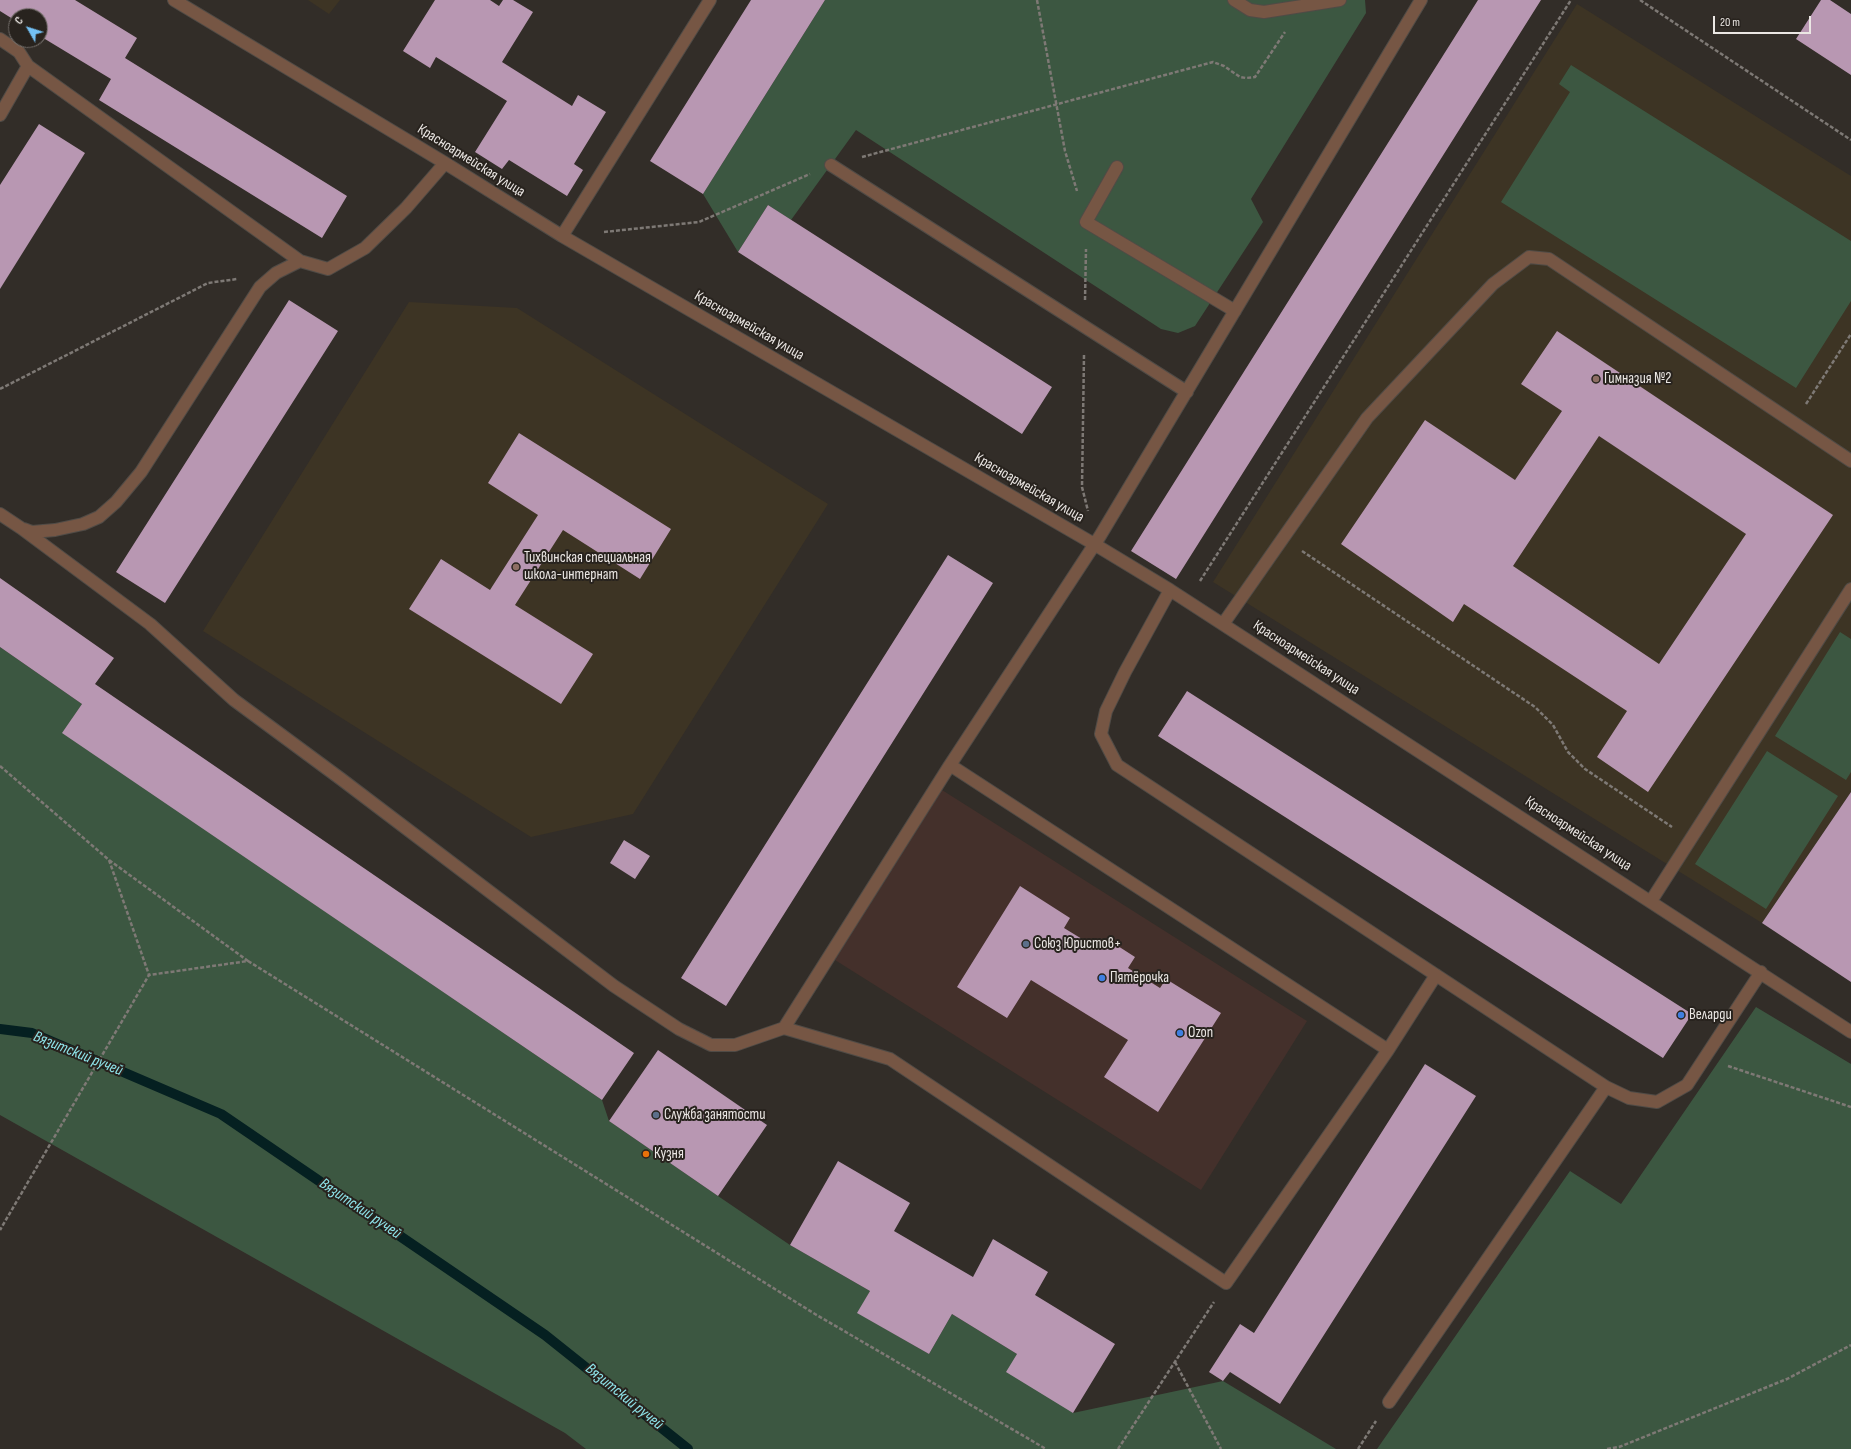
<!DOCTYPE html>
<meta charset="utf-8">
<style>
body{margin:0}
#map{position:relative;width:1851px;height:1449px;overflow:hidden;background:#322d28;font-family:"Sofia Sans Condensed",sans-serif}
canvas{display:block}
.north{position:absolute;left:8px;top:8px;width:40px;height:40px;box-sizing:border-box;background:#28231e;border:1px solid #76716d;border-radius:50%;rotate:309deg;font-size:11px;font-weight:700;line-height:16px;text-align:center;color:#ebe7e4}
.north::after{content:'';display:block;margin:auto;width:14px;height:18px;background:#73c1f5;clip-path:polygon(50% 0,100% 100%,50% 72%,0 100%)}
.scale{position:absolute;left:1713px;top:16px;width:98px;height:18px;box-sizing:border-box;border:2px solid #ebe7e4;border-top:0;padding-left:5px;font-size:12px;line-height:14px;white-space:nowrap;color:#ebe7e4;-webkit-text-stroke:3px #28231e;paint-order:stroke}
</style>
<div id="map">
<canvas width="1851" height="1449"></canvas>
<div class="north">С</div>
<div class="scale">20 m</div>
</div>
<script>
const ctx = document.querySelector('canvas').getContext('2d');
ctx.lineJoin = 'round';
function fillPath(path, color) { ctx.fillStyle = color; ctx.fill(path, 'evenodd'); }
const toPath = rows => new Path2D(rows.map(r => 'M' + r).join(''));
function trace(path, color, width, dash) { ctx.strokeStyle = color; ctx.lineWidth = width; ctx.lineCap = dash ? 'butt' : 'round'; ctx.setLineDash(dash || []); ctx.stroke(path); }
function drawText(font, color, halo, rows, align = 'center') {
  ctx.font = font + ' "Sofia Sans Condensed",sans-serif'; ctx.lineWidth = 4; ctx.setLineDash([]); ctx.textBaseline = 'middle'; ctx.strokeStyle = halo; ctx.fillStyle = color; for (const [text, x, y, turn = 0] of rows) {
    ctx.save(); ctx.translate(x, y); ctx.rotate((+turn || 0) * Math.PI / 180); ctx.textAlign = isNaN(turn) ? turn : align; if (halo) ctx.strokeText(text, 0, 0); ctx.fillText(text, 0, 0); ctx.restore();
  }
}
fillPath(toPath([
 [942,790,1307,1021,1201,1190,835,960]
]), '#44302b');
fillPath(toPath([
 [308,0,340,0,329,14],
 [1577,4,1851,176,1851,792,1762,923,1213,582],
 [409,302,517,308,828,504,633,814,531,837,203,631]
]), '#3d3424');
fillPath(toPath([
 [825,0,1365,0,1366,13,1251,199,1263,222,1195,326,1178,333,1161,329,856,130,791,220,768,205,738,252,703,194],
 [1571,65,1851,241,1851,301,1796,388,1501,202,1570,92,1559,84],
 [1840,632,1851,639,1851,772,1846,780,1775,736],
 [0,647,82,704,63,733,602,1100,609,1121,718,1196,790,1245,870,1291,858,1313,929,1354,952,1314,1017,1354,1073,1413,1223,1381,1336,1449,586,1449,565,1433,0,1115],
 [1767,751,1838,796,1766,909,1695,864],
 [1756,1007,1851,1064,1851,1449,1377,1449,1570,1171,1621,1204]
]), '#3c5741');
trace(toPath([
 [0,1029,32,1033,221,1114,545,1335,688,1449]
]), '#052021', 10);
fillPath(toPath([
 [0,0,75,0,137,38,125,58,347,196,322,238,99,100,111,79,40,36,40,16,16,16,16,21,0,11],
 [435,0,490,0,499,6,503,0,513,0,533,12,502,62,572,106,578,95,606,112,574,164,583,170,567,196,509,160,502,169,475,152,507,101,436,57,430,68,403,51],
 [751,0,825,0,703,194,650,161],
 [1478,0,1541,0,1176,579,1131,551],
 [1821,0,1830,0,1851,14,1851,75,1796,39],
 [39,124,85,153,0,289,0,185],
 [768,205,1052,387,1022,434,738,252],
 [289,300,338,331,165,603,116,572],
 [1557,331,1833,515,1648,792,1597,757,1627,711,1464,604,1453,622,1341,544,1425,420,1515,480,1562,411,1521,384],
 [1599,436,1746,534,1659,664,1513,566],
 [519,433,671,529,640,579,563,530,515,605,593,654,561,704,409,609,441,559,490,590,538,515,488,483],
 [948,555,993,583,726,1006,681,978],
 [0,578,114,658,95,684,634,1053,602,1100,62,733,82,704,0,647],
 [1187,691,1692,1014,1663,1058,1158,736],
 [1851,792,1851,982,1762,923],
 [624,840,650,856,635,879,610,863],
 [1020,886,1070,918,1064,928,1100,950,1107,939,1135,957,1128,968,1160,988,1166,979,1221,1013,1158,1112,1104,1077,1128,1040,1031,980,1007,1018,957,987],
 [658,1050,767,1125,718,1196,609,1121],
 [1425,1064,1476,1096,1280,1404,1230,1372,1223,1381,1209,1372,1240,1324,1254,1333],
 [838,1161,910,1203,894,1231,973,1277,993,1239,1048,1272,1035,1295,1115,1344,1073,1413,1006,1372,1017,1354,952,1314,929,1354,857,1313,870,1291,790,1245]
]), '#b897b2');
const minor = toPath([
 [174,0,445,163,562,236,1094,544,1170,590,1851,1032],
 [1234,0,1250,10,1264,12,1340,0],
 [1421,0,1100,536,950,765,1388,1050,1436,975],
 [0,39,19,52,28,66,300,261],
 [0,115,28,66],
 [831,165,1187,392],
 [1117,167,1086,222,1235,311],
 [562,236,710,0],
 [0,514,21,528,150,624,234,700,341,779,614,986,679,1029,711,1045,735,1045,784,1028,890,1059,1226,1283,1388,1050],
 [24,529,32,532,55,530,83,524,99,517,116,502,141,472,260,287,276,273,300,261,328,269,365,248,406,208,445,163],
 [1170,590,1125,672,1106,711,1101,734,1117,765,1606,1087,1629,1098,1657,1102,1687,1085,1761,972],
 [1223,624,1367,418,1493,284,1529,257,1549,259,1851,461],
 [1651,901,1851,589],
 [784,1028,950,765],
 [1389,1402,1606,1087]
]);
trace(minor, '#504b46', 14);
trace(toPath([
 [1037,0,1065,151,1077,191],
 [1640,0,1851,140],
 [862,157,1213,62,1224,66,1240,77,1246,78,1255,77,1285,32],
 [604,232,699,222,810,174],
 [1085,300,1086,249],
 [1084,355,1082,487,1088,511],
 [0,389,208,283,237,279],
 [1806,404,1851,334],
 [1302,551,1535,707,1553,725,1568,752,1585,769,1672,827],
 [1200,581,1571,0],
 [0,766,109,860,248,961,149,975,0,1230],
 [109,860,149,975],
 [248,961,815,1314,1046,1449],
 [1728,1066,1851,1107],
 [1175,1362,1221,1449],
 [1118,1449,1214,1302],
 [1358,1449,1376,1421],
 [1607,1449,1619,1447,1787,1379,1851,1345]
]), '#7e7975', 2.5, [4, 2]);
trace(minor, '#765644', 12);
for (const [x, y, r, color] of [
 [1596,379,4,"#8d6e63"],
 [516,567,4,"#8d6e63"],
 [1026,944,4,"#5c6f8a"],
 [1102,978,4,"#3f7fe0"],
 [1681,1015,4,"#3f7fe0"],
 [1180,1033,4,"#3f7fe0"],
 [656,1115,4,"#5c6f8a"],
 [646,1154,4,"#e8710a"]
]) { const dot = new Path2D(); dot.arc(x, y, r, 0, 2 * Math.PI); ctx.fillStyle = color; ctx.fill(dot); trace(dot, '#28231e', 1.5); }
drawText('15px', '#ebe7e4', '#28231e', [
 ["Красноармейская улица",471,161,32],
 ["Красноармейская улица",749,326,30],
 ["Красноармейская улица",1029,488,30],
 ["Красноармейская улица",1306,658,33],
 ["Красноармейская улица",1578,834,33]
]);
drawText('15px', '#ebe7e4', '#28231e', [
 ["Гимназия №2",1604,379],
 ["Тихвинская специальная",524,558],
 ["школа-интернат",524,575],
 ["Союз Юристов+",1034,944],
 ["Пятёрочка",1110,978],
 ["Веларди",1689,1015],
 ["Ozon",1188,1033],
 ["Служба занятости",664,1115],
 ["Кузня",654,1154]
], 'left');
drawText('italic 16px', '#8fe5eb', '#28231e', [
 ["Вязитский ручей",78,1054,22],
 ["Вязитский ручей",360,1209,34],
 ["Вязитский ручей",624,1397,39]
]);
</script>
